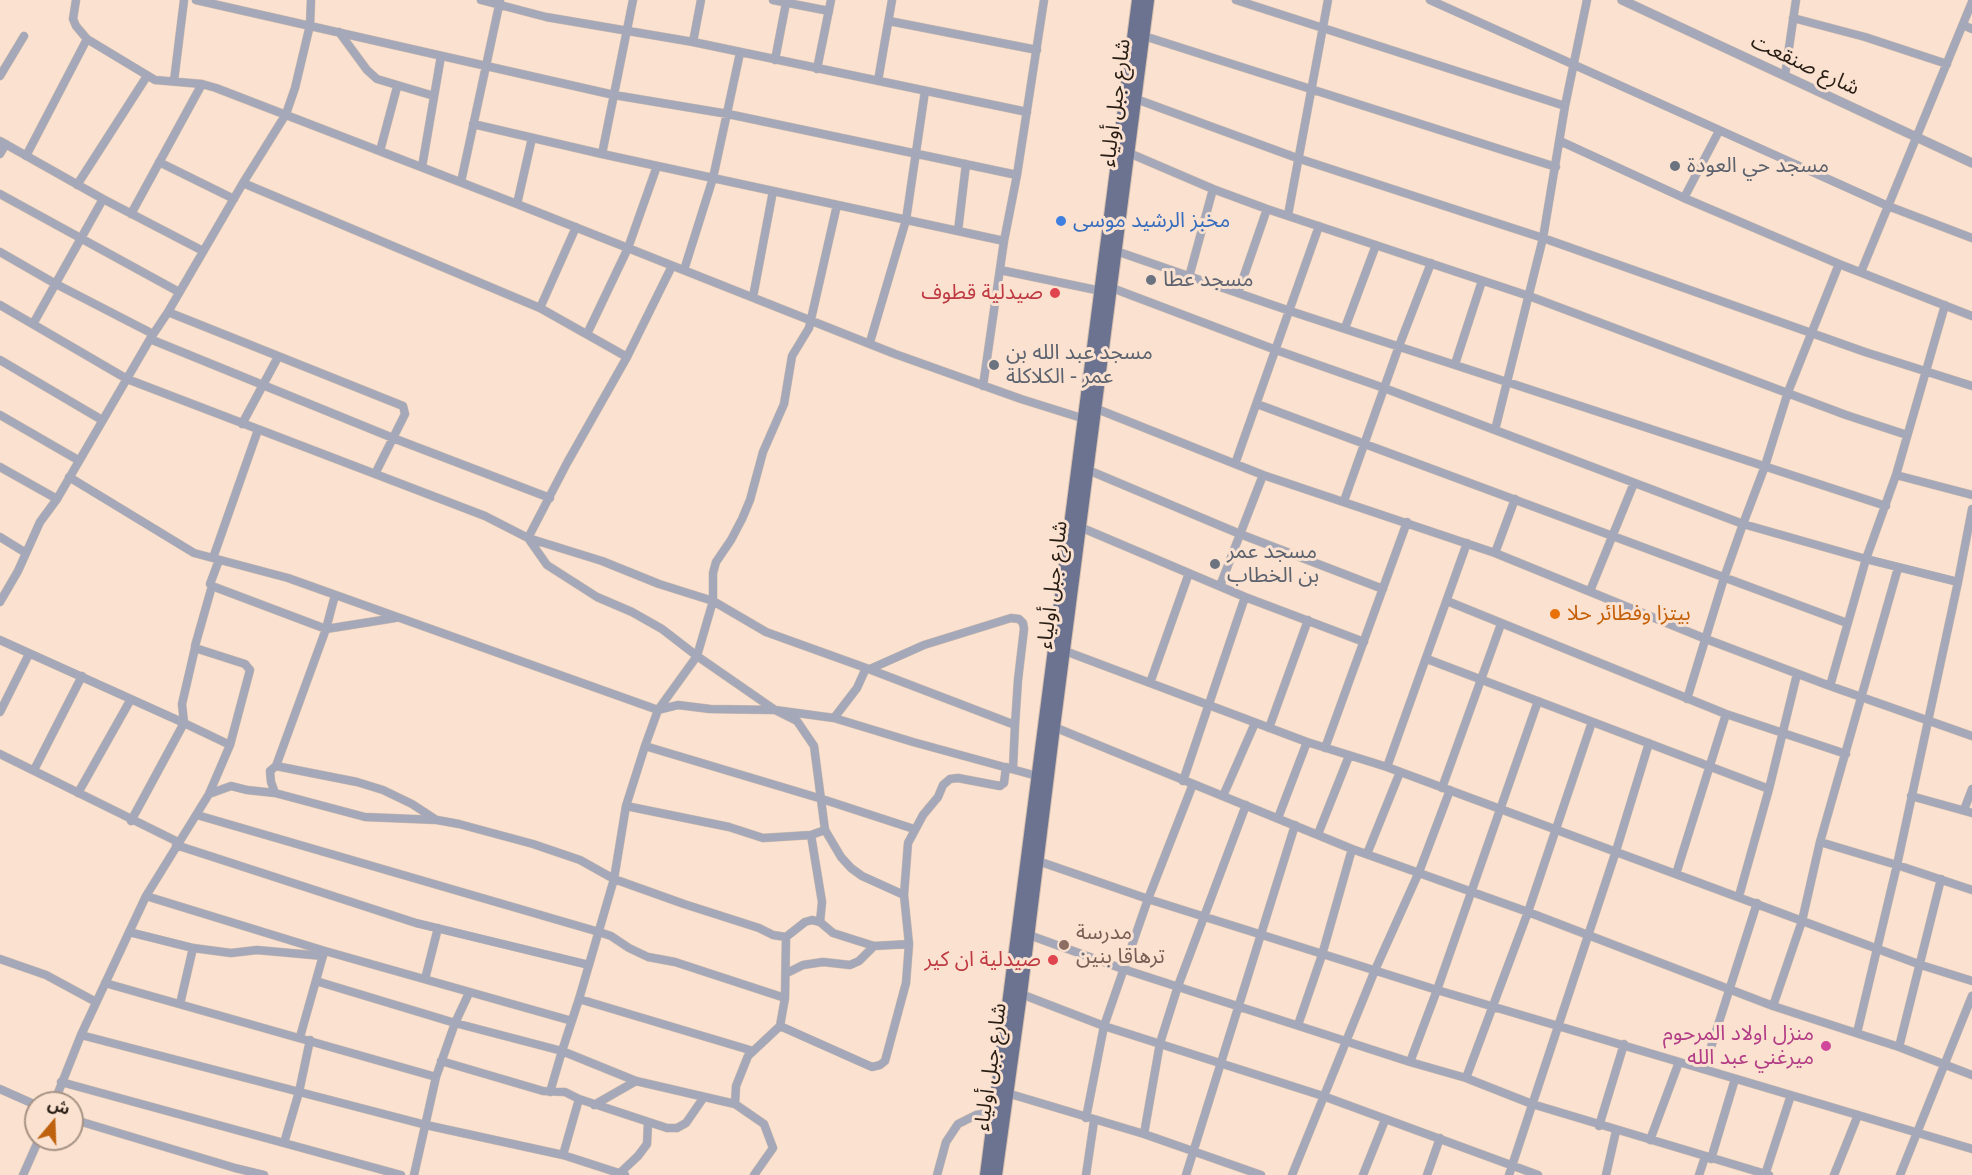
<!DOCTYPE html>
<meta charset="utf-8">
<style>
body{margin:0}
#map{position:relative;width:1972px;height:1175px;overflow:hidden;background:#fbe2d0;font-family:"Noto Serif","Noto Sans Arabic",serif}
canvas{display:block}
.north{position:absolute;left:24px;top:1091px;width:60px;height:60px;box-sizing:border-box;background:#fbe2d0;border:2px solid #a79385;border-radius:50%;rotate:19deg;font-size:16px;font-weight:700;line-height:24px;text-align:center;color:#281d14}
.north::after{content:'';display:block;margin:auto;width:21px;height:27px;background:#be620f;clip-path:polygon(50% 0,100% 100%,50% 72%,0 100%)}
</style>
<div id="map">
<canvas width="1972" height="1175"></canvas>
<div class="north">ش</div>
</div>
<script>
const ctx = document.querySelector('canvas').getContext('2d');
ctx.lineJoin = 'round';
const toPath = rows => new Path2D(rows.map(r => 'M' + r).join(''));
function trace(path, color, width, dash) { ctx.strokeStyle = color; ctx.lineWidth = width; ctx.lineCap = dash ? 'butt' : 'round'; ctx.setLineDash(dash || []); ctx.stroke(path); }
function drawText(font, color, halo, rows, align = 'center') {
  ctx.font = font + ' "Noto Serif","Noto Sans Arabic",serif'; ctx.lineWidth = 6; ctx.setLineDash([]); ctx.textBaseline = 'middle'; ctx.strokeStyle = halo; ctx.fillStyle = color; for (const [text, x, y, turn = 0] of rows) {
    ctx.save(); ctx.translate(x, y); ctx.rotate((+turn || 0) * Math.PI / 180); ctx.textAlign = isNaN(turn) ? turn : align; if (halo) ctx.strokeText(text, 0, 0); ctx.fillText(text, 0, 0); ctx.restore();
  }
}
const minor = toPath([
 [76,0,73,19,76,26,87,39,155,80,202,84,216,88,517,204,895,354,1021,399,1088,420],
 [196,0,614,95,728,114,1017,175],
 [481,0,546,17,693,42,1027,112],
 [773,0,829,11],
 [1236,0,1565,106],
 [1430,0,1888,206,1972,238],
 [1793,18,1865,37,1947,64],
 [889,21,1037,50],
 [1963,25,1972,29],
 [339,32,367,70,377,79,434,96],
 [1144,36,1556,167],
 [693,42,701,0],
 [775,60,786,3],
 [817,69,831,0],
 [1785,75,1796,0],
 [0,76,24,36],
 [174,81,184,0],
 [878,81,892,0],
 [1136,99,1297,158,1543,238,1865,352,1972,386],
 [473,124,602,154,1004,241],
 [0,141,103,199,203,251],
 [1560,141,1684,198,1839,264,1972,316],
 [380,151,397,87],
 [1129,153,1213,189,1267,209,1529,296,1846,415,1907,435],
 [0,154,6,144],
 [602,154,633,0],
 [26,156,87,39],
 [159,162,234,199],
 [422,167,441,56],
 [461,182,500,1],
 [243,183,540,308,627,357],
 [77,185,147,76],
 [0,194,179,292],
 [1684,198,1719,131],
 [517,204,532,138],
 [131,214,202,84],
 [1288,215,1328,0],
 [958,231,966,164],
 [1116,251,1290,311,1886,506],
 [0,252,54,283,153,334],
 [672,266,627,357,567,463,528,538,547,565,597,597,632,612,662,629,697,656,658,710,645,746,626,806,614,879,579,999,562,1051,636,1081,735,1104],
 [684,270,713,178,740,53],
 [1000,270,1101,291],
 [1861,272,1972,2],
 [1189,277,1213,189],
 [1112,288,1276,350,1384,388,1743,524,1866,559,1958,582],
 [1238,293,1267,209],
 [753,297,773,191],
 [0,305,127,379,485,516,528,538,602,561,659,584,713,601,766,632,866,668,1015,725,1013,768],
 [540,308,576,227],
 [168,312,403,406,405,414,375,474],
 [33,324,103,199],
 [1345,328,1376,245],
 [587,334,628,248,657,166],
 [150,339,393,438,550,498],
 [870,342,906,220,925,91],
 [0,360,102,420],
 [1455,364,1482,281],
 [983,386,1004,241,1017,175,1044,0],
 [1257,404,1847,623],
 [1097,409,1263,475,1495,553,1706,639,1830,686,1972,736],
 [0,415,78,460],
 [242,424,278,357],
 [1495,430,1543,238,1565,106,1587,0],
 [1235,464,1319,226],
 [0,467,57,499],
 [1088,470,1240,534,1383,589],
 [1896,475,1972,495],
 [69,477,194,553,288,578,658,710,678,705,710,709,775,710,834,718,913,742,1037,776],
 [1344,501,1399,346,1431,263],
 [1080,527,1245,597,1364,642],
 [0,537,26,553],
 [1495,553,1515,499],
 [213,558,258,430],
 [212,586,326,629,395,618],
 [1220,586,1263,475],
 [1590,591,1634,483],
 [1447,601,1726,714,1846,754],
 [0,602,18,571,40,522,57,499,150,339,168,312,243,183,286,114,295,88,310,25,311,0],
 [0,640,184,723,230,745],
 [1065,651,1307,742,1387,767,1921,965,1972,981],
 [1427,659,1769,789],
 [870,669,924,645,1011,618,1019,619,1023,623,1024,629,1018,680,1015,725],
 [1150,683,1189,573],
 [1830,686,1866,559,1896,475,1945,305],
 [1687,699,1724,578,1743,524,1765,466,1788,392,1839,264],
 [0,712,29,654],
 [834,718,857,688,866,668],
 [1054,727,1352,849,1528,912,1773,1006,1899,1047,1972,1075],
 [1269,728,1308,620],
 [645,746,822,799,914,829],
 [1325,748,1407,522],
 [0,754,178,842],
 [276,766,357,782,383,790,412,804,435,819],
 [1387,767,1467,543],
 [34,770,82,676],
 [1183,781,1245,597],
 [1442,788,1501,624],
 [78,793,131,699],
 [275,793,271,782,270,771,276,766,326,629,335,595],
 [209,794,231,786,247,790,275,793,365,817,437,820,459,824,533,844,580,860,614,879,684,904,759,928,773,935,786,937,805,922,812,920,820,922],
 [1223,796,1255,723],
 [1911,796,1972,813],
 [626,806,729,827,763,838,811,835,825,830],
 [1964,810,1972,789],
 [197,815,599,932,611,936,629,948,648,957,675,962,785,998],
 [1278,818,1307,742],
 [131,821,184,723,182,704,195,648],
 [1318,834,1349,756],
 [811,835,822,902,820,922,833,933,874,946,909,944],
 [1820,842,1897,865,1972,890],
 [176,845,416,923,589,965],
 [1367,854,1400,772],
 [1038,861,1148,899,1437,990,1972,1149],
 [1676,874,1726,714],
 [904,895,908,843,923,815,938,797,943,785,950,779,958,778,1000,786,1004,783,1006,767],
 [146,896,325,951,572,1021],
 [1739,896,1769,789,1797,674],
 [129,932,193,948,231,953,257,950,323,956],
 [1029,935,1123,969,1410,1062,1466,1078,1532,1104,1769,1175],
 [0,959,46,975,96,1002],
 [787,973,803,965,823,962,850,965,859,961,874,946],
 [425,979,438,928],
 [316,981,455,1023,562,1051,550,1092],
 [105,983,436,1077],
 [1021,994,1104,1026,1323,1096,1538,1175],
 [579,999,753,1051],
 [180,1004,193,948],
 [1773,1006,1802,921,1820,842,1898,568],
 [1298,1025,1322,955,1352,849],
 [780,1026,872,1067,880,1065,885,1061,906,983,909,944,904,895,862,876,851,868,841,857,825,830,814,746,797,721,775,710,697,656,713,601,713,573,716,562,731,540,742,519,750,500,763,452,784,404,792,356,809,328,837,205],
 [1857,1033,1897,865,1958,582,1972,509],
 [81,1035,426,1125,563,1155,625,1175],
 [300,1037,324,952],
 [1899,1047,1941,879],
 [441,1061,543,1091,565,1092,579,1099,667,1128,677,1128,686,1123,704,1097],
 [1410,1062,1437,990,1538,701],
 [1704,1069,1757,903],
 [1466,1078,1528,912,1592,722],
 [61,1082,401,1175],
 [0,1089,36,1105],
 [1007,1093,1144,1134,1261,1175],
 [54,1103,81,1035,146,896,209,794,230,745,250,670,245,664,195,648,195,646,212,586,210,584,219,560],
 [594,1105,636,1081],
 [1086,1118,1104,1026,1148,899,1193,784],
 [72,1119,235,1168,264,1175],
 [1599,1126,1624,1044],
 [1144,1134,1160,1043,1178,986,1246,805],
 [1650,1140,1679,1062],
 [284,1143,299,1092,310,1040],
 [563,1155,579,1099],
 [1711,1159,1735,1079],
 [620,1173,638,1156,647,1144,648,1122],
 [23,1175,39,1139],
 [414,1175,436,1077,455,1023,469,993],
 [754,1175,773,1148,764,1124,735,1104,736,1086,748,1056,780,1026,785,998,786,937],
 [937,1175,946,1142,958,1124,976,1115,994,1112],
 [1086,1175,1094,1121],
 [1186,1175,1295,825],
 [1292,1175,1375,970,1419,872,1450,790],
 [1363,1175,1385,1120],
 [1427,1175,1440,1138],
 [1509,1175,1616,851,1649,743],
 [1606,1175,1616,1131],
 [1699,1175,1705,1157],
 [1765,1175,1791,1095],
 [1834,1175,1858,1115],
 [1900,1175,1972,996]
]);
const tertiary = toPath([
 [1622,0,1972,163]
]);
const primary = toPath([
 [986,1175,1138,0],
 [996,1175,1021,994,1054,727,1148,0]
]);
trace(minor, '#d5bfae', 9);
trace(tertiary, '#d5bfae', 10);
trace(primary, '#d5bfae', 14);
trace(minor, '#a4a8b8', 8);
trace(tertiary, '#a4a8b8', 9);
trace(primary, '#6b7390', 12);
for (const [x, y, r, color] of [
 [1675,166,6,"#6b7280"],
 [1061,221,6,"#3f7fe0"],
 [1151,280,6,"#6b7280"],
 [1055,293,6,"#e0444e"],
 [994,365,6,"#6b7280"],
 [1215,564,6,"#6b7280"],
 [1555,614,6,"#e8710a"],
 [1064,945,6,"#8d6e63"],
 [1053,960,6,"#e0444e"],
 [1826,1046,6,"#d1479c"]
]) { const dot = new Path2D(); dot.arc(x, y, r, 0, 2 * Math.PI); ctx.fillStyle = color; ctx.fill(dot); trace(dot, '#fbe2d0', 2); }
drawText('21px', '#281d14', '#fbe2d0', [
 ["شارع صنقعت",1805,65,25],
 ["شارع جبل أولياء",1116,103,-83],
 ["شارع جبل أولياء",1053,585,-83],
 ["شارع جبل أولياء",991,1067,-82]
]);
drawText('21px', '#5b616d', '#fbe2d0', [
 ["مسجد حي العودة",1687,166],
 ["مسجد عطا",1163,280],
 ["مسجد عبد الله بن",1006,353],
 ["عمر - الكلاكلة",1006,377],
 ["مسجد عمر",1227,552],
 ["بن الخطاب",1227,576]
], 'left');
drawText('21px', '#366cbe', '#fbe2d0', [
 ["مخبز الرشيد موسى",1073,221]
], 'left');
drawText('21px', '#be3a42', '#fbe2d0', [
 ["صيدلية قطوف",1043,293],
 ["صيدلية ان كير",1041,960]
], 'right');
drawText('21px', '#c56008', '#fbe2d0', [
 ["بيتزا وفطائر حلا",1567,614]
], 'left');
drawText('21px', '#785e54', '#fbe2d0', [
 ["مدرسة",1076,933],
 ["ترهاقا بنين",1076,957]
], 'left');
drawText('21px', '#b23c85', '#fbe2d0', [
 ["منزل اولاد المرحوم",1814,1034],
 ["ميرغني عبد الله",1814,1058]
], 'right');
</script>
